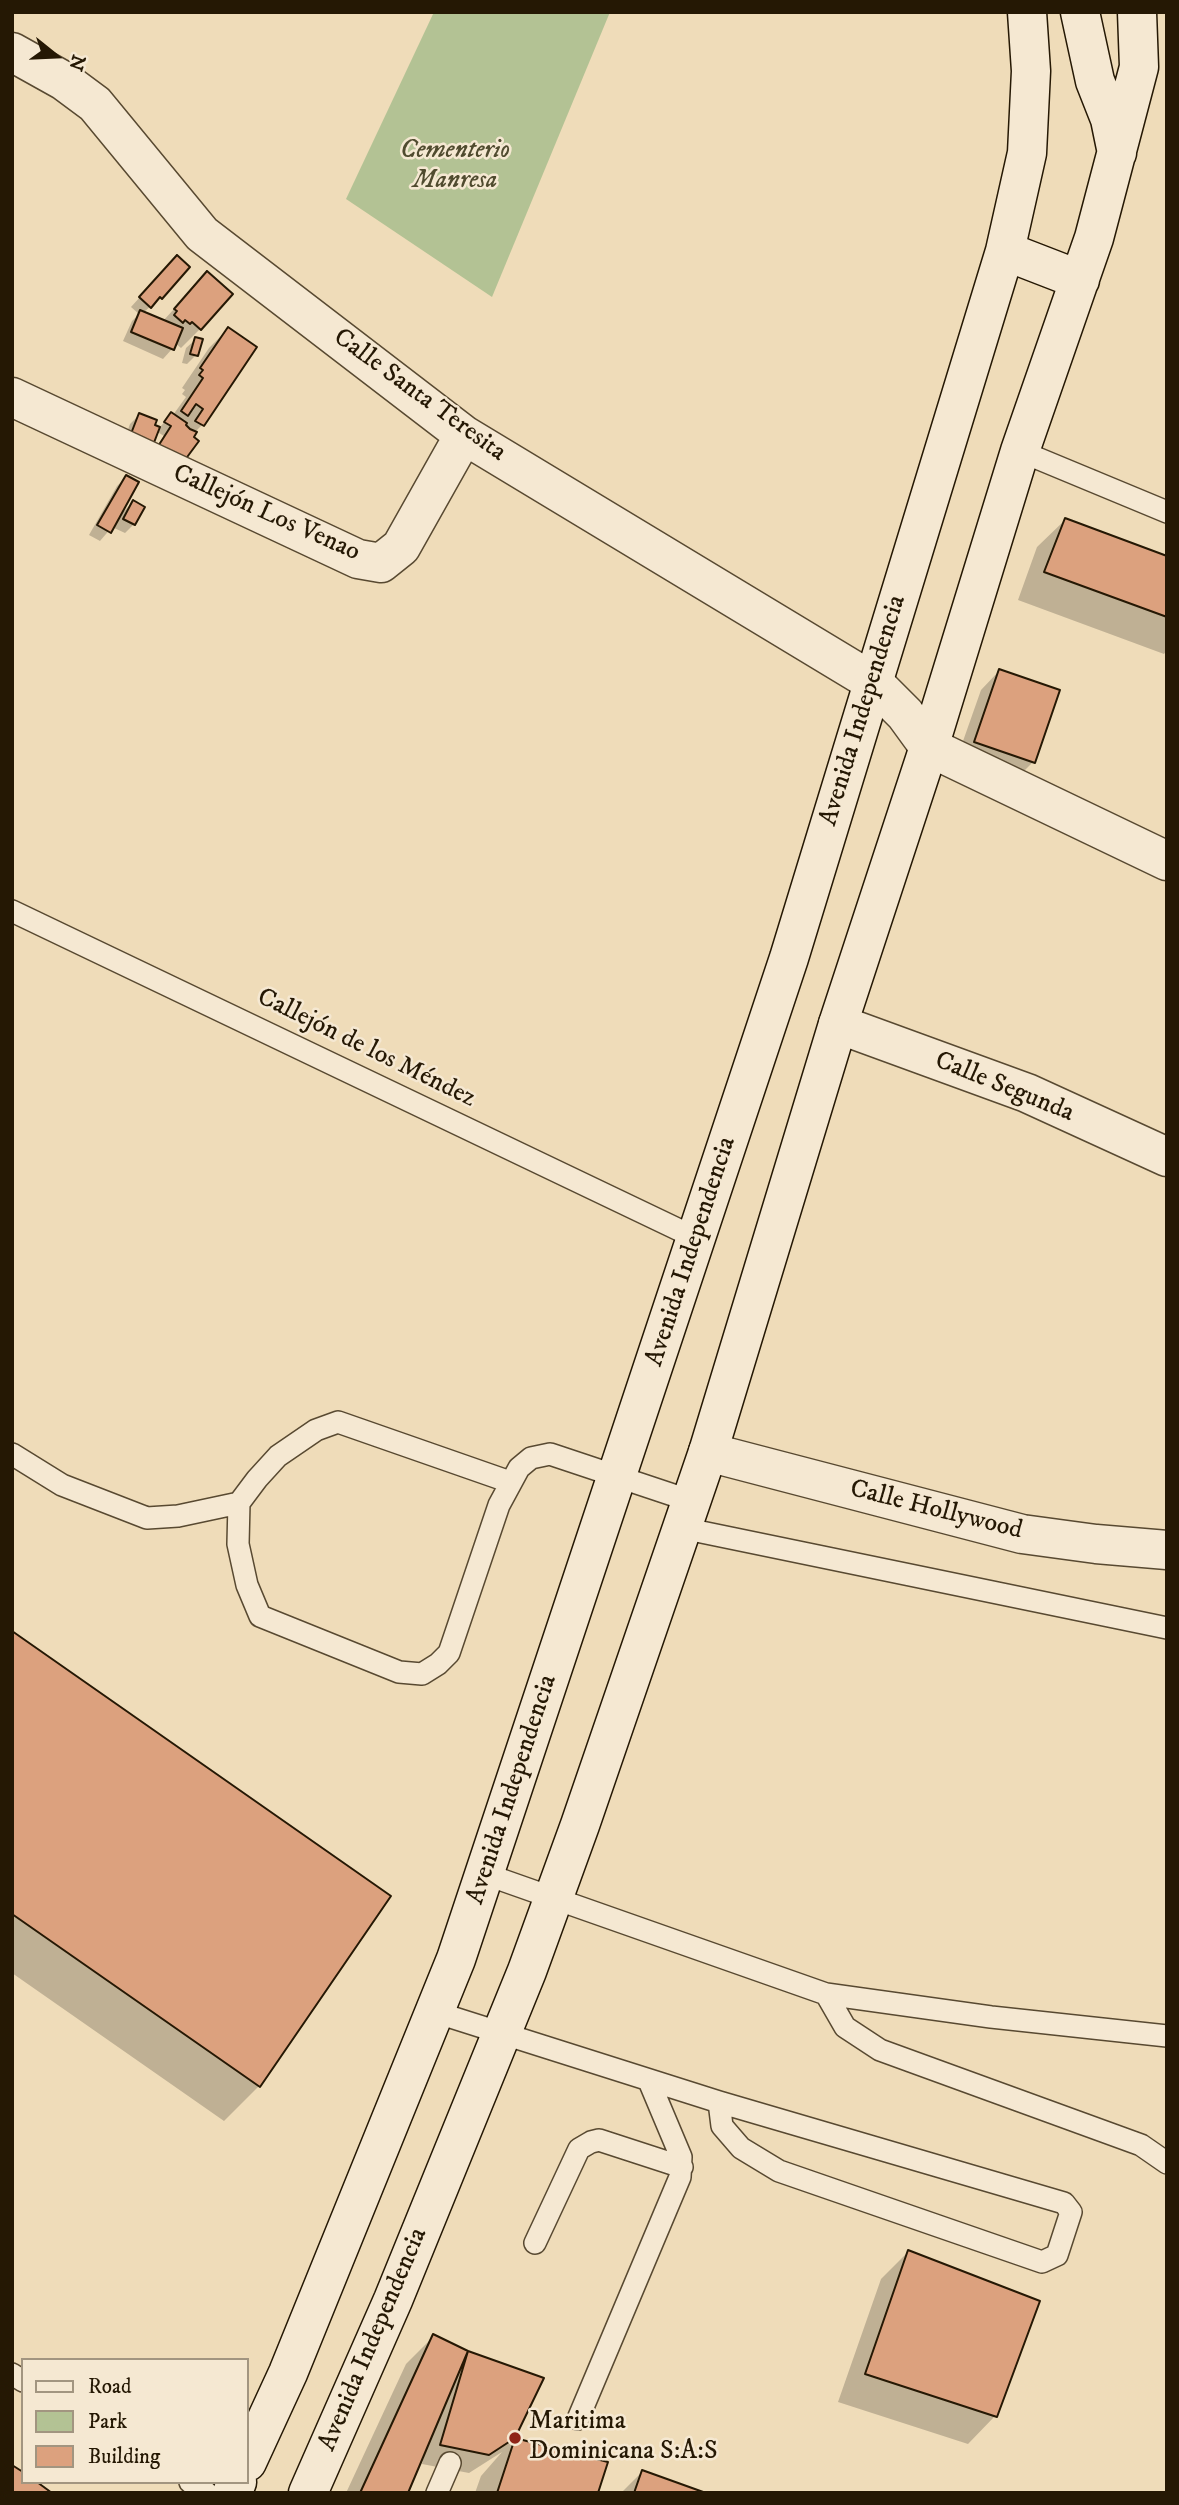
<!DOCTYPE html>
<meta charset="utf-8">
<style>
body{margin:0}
#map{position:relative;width:1179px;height:2505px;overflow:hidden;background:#efdcb9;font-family:"IM FELL DW Pica",serif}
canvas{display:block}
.frame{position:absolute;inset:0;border:14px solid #251804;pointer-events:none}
.legend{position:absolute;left:21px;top:2358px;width:228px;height:126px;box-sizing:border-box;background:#f5e8d2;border:2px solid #a29580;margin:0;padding:9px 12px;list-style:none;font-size:21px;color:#251804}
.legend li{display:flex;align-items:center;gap:14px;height:35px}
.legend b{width:35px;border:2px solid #a29580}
.north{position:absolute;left:21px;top:21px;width:70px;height:70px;-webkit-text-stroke:5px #f5e8d2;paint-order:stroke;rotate:108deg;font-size:19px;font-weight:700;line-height:28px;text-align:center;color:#251804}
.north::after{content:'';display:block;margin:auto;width:24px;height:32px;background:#251804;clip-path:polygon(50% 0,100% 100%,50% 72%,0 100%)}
</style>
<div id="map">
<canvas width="1179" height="2505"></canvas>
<div class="frame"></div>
<ul class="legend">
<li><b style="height:9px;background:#f5e8d2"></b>Road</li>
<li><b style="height:19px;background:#b3c294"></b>Park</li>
<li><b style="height:19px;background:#dca17e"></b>Building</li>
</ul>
<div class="north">N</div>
</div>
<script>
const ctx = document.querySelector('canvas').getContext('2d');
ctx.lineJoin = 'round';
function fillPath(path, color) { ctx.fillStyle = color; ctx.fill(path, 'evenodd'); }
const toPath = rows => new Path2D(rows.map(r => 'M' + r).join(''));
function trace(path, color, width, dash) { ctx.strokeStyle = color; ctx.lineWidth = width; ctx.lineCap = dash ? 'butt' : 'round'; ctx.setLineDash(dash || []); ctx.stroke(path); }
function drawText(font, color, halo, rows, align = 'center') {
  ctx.font = font + ' "IM FELL DW Pica",serif'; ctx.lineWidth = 5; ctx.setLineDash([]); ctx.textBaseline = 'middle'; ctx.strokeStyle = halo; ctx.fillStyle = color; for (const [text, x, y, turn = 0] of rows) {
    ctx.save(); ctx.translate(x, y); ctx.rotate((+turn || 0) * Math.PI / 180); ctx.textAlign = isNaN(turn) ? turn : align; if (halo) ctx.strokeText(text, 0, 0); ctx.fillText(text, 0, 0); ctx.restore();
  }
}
fillPath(toPath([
 [434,12,610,12,492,297,346,199]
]), '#b3c294');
fillPath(toPath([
 [168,266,161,297,143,313,163,321,207,273,200,329,181,348,175,343,172,349,163,359,123,341,132,321,139,314,131,307],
 [228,329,202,425,194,433,147,461,164,436,156,431,119,454,130,424,139,415,159,428,172,414,173,415,186,397,182,394,185,390,182,388,209,348],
 [196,339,196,355,187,364,182,363,186,348],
 [126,477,119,516,133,502,134,524,125,533,112,527,100,541,89,535,117,486],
 [1065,520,1167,558,1167,650,1164,654,1018,600,1037,547],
 [999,671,1033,762,1014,781,956,761,981,690],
 [12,1633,389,1897,259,2086,224,2121,12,1973],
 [908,2252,995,2416,968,2444,838,2402,881,2279],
 [434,2336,467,2352,541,2379,513,2440,596,2493,475,2493,481,2476,502,2452,469,2473,422,2464,425,2453,423,2452,406,2493,346,2493,406,2364],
 [642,2472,701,2493,621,2493]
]), '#0003');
const building = toPath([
 [177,255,190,267,162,299,160,297,151,308,139,297,177,255],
 [207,271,233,294,201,330,192,322,190,324,185,320,183,323,174,315,177,311,174,309,207,271],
 [140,310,183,328,174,350,131,332,140,310],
 [228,327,257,347,204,426,195,421,203,409,196,404,188,416,181,411,203,378,199,375,203,370,200,368,228,327],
 [195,337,203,339,198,356,190,354,195,337],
 [171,412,187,423,186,425,190,429,197,432,194,437,199,441,179,468,155,451,171,426,164,422,171,412],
 [139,413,157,420,155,425,160,427,150,453,127,444,139,413],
 [126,475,139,482,111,533,97,525,126,475],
 [133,500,145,507,135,525,123,519,133,500],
 [1065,518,1167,556,1167,617,1044,572,1065,518],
 [999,669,1060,690,1035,763,974,742,999,669],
 [12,1631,391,1896,260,2087,12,1914,12,1631],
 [908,2250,1040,2301,997,2417,865,2374,908,2250],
 [433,2334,468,2351,408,2493,360,2493,433,2334],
 [468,2351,544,2378,515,2438,489,2455,440,2445,468,2351],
 [515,2438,608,2462,598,2493,497,2493,515,2438],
 [12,2465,23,2472,23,2482,37,2482,52,2493,12,2493,12,2465],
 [642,2470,706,2493,634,2493,642,2470]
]);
fillPath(building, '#dca17e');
trace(building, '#251804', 2);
const lane = toPath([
 [1020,451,1167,512],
 [12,911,696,1238],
 [12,1454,62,1485,147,1518,178,1516,239,1503],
 [510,1482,338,1422,316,1430,278,1456,257,1479,239,1503,238,1544,247,1585,260,1616,399,1672,422,1674,438,1664,449,1653,499,1505,519,1468,531,1458,550,1454,691,1501],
 [682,1528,1167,1628],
 [485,1874,826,1994,991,2017,1167,2036],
 [826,1994,845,2027,880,2050,1141,2145,1167,2163],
 [435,2012,719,2102,1064,2203,1071,2212,1057,2255,1042,2262,779,2171,741,2148,722,2126,719,2102],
 [535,2243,579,2149,591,2142,599,2140,682,2167],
 [12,2374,23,2381],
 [578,2419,680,2177,681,2157,649,2081],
 [190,2482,207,2493],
 [437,2493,450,2463]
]);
const street = toPath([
 [12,52,64,81,95,104,202,234,464,435,873,682,905,714,929,747,1167,861],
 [12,397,358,559,381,563,401,547,464,435],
 [838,1024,1027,1093,1167,1157],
 [708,1452,1022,1534,1096,1544,1167,1550]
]);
const secondary = toPath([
 [1080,12,1095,81,1110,119,1117,153],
 [1005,251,1080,280],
 [247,2462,288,2373,456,1959,789,958,1005,251,1027,153,1031,71,1027,12],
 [232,2493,237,2482],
 [308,2493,393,2300,527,1971,580,1825,682,1528,708,1452,838,1024,929,747,1020,451,1094,238,1139,67,1137,12]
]);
trace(lane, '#584931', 24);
trace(street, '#584931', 41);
trace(secondary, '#251804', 41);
trace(lane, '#f5e8d2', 21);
trace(street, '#f5e8d2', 38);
trace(secondary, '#f5e8d2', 38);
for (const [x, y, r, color] of [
 [515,2438,7,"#8f2418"]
]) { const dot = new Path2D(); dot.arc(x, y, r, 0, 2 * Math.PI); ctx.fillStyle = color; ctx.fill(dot); trace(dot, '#f5e8d2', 2.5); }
drawText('italic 26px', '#504b2f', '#f5e8d2', [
 ["Cementerio",455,152],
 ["Manresa",455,182]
]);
drawText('26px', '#251804', '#f5e8d2', [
 ["Calle Santa Teresita",419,396,36],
 ["Callejón Los Venao",266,514,24],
 ["Avenida Independencia",864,711,-73],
 ["Callejón de los Méndez",366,1049,26],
 ["Calle Segunda",1004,1088,22],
 ["Avenida Independencia",692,1252,-72],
 ["Calle Hollywood",936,1511,14],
 ["Avenida Independencia",513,1790,-72],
 ["Avenida Independencia",374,2340,-67]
]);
drawText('26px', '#251804', '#f5e8d2', [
 ["Maritima",529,2423],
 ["Dominicana S:A:S",529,2453]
], 'left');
</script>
